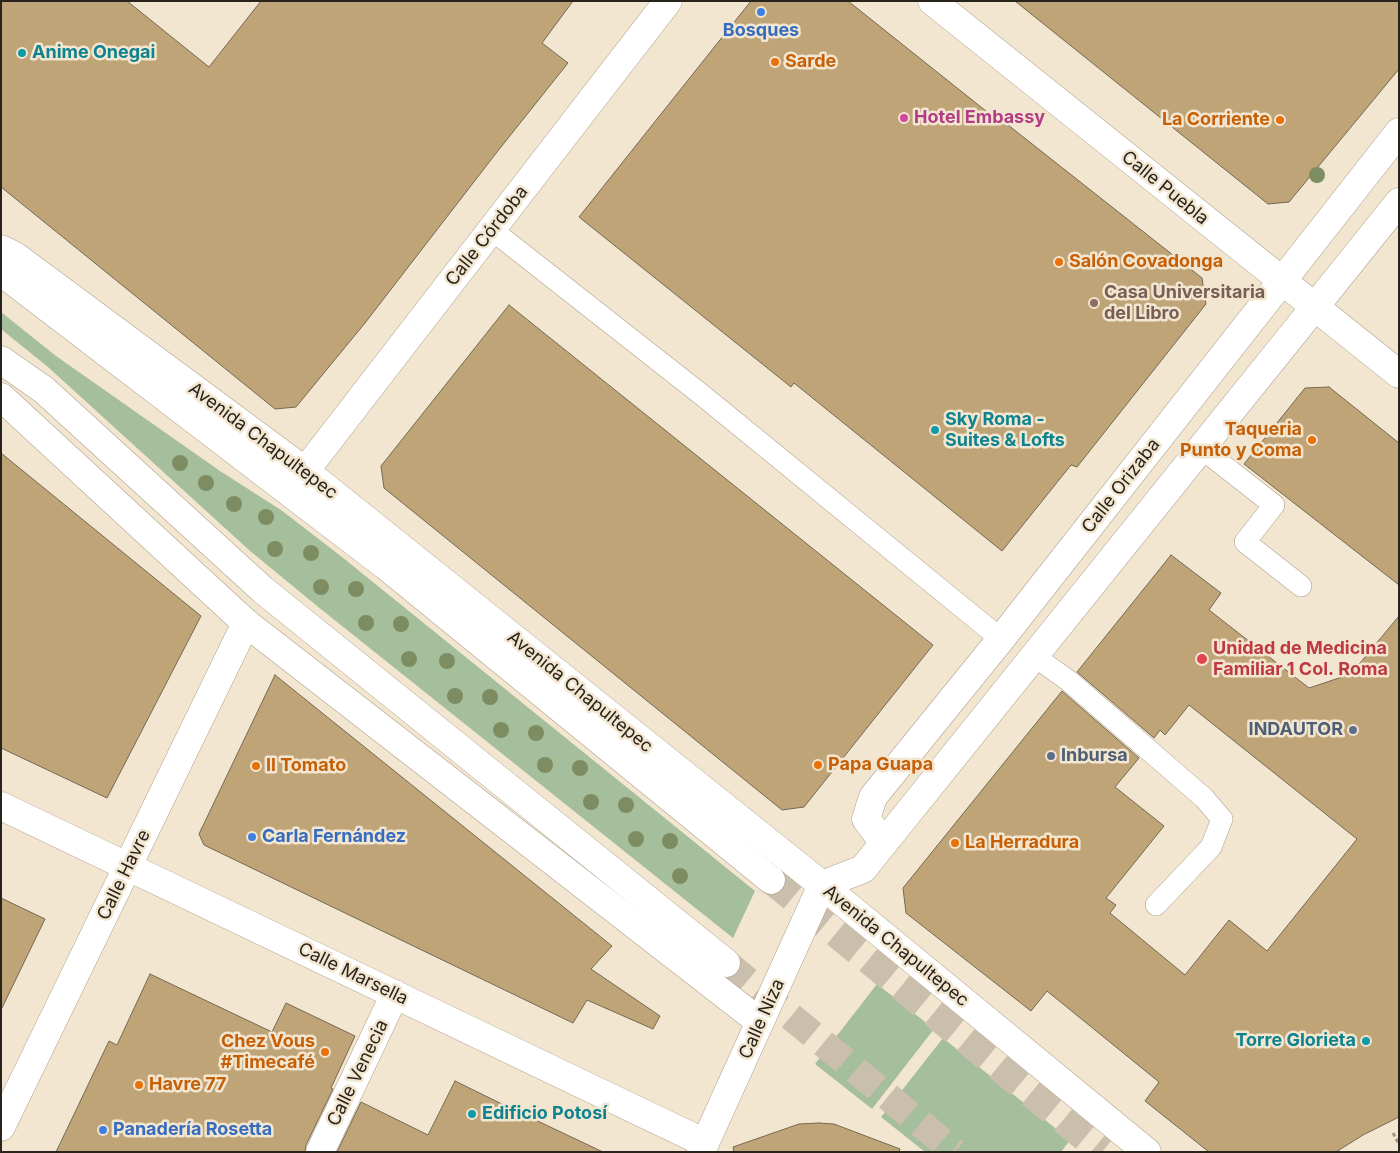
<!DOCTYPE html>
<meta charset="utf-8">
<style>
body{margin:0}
#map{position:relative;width:1400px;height:1153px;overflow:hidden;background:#f3e6d0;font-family:Inter,sans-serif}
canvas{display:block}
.frame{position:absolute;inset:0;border:2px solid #28231b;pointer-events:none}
</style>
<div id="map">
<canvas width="1400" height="1153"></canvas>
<div class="frame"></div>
</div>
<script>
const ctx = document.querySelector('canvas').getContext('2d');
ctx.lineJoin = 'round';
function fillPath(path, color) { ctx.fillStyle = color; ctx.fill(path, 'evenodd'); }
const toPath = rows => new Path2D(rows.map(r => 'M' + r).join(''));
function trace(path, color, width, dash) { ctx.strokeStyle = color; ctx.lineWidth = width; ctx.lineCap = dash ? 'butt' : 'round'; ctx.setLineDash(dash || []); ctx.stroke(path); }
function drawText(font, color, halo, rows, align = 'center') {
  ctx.font = font + ' Inter,sans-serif'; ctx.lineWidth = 5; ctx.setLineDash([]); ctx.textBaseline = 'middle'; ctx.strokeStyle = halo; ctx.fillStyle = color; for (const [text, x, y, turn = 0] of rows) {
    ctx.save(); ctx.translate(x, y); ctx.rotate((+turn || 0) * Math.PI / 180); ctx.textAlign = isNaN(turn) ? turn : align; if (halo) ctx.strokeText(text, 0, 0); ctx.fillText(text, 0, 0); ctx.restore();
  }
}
fillPath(toPath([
 [1,312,56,356,220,471,281,510,342,557,755,891,733,938,317,606,249,550,48,367,1,329],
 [877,984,934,1029,872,1109,815,1064],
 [943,1038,1070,1140,1061,1152,925,1152,881,1117]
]), '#a5be9b');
const building = toPath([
 [1,1,127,1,209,67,261,1,573,1,542,43,568,63,497,152,365,323,296,407,275,409,1,187,1,1],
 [751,1,848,1,1001,123,1003,121,1202,278,1206,304,1077,467,1071,465,1002,551,794,383,791,387,579,217,751,1],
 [1015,1,1399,1,1399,69,1289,202,1268,204,1015,1],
 [509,305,933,645,804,807,782,810,384,488,381,466,509,305],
 [1329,387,1399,443,1399,585,1244,464,1305,388,1329,387],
 [1,453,201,616,107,798,1,748,1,453],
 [1171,555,1221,593,1209,610,1309,688,1351,674,1399,616,1399,1117,1363,1135,1336,1152,1209,1152,1145,1101,1159,1082,1047,991,1031,1011,906,913,903,888,1062,691,1139,758,1115,787,1164,826,1106,898,1116,905,1110,913,1185,975,1229,920,1267,951,1357,839,1189,705,1165,735,1160,730,1154,738,1077,672,1171,555],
 [275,675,612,946,591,969,660,1016,653,1029,587,1000,573,1023,204,845,199,834,275,675],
 [1,898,45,919,1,1010,1,898],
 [150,974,272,1032,286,1003,355,1036,331,1088,333,1089,306,1145,305,1152,56,1152,109,1041,117,1045,150,974],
 [455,1081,508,1107,603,1152,337,1152,361,1102,428,1135,455,1081],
 [819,1123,834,1124,900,1149,899,1152,734,1152,733,1147,799,1124,819,1123]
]);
fillPath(building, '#bfa478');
trace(building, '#736854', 1);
trace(toPath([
 [771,880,1102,1152],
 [726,963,955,1152]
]), '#cabfac', 28, [28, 14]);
const service = toPath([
 [492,230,702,395,1001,639],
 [1201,448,1274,505,1245,542,1301,586],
 [1034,656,1069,681,1204,798,1222,819,1211,847,1156,905]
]);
const minor = toPath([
 [932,1,1399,374],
 [305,471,668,1],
 [1,806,705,1143],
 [1,1127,246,623],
 [320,1152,395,994]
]);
const tertiary = toPath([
 [884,843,866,819,873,797,1001,639,1399,132],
 [701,1152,822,885,863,869,1399,202]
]);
const secondary = toPath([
 [1,249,15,256,305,471,822,885,1147,1152],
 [1,397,246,623,760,1022]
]);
const primary = toPath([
 [1,272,386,566,771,880],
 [1,360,44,390,263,590,726,963]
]);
trace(service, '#aea18c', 22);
trace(minor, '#aea18c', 29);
trace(tertiary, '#aea18c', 29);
trace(secondary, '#aea18c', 29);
trace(primary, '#aea18c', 29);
trace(toPath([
 [1393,1133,1399,1144]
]), '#a29888', 3, [4, 2.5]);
trace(service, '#fff', 21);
trace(minor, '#fff', 28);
trace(tertiary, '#fff', 28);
trace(secondary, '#fff', 28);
trace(primary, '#fff', 28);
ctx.fillStyle = '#7e8c61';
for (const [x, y] of [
 [1317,175],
 [180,463],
 [206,483],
 [234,504],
 [266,517],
 [275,549],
 [311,553],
 [321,587],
 [356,589],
 [366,623],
 [401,624],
 [409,659],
 [447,661],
 [455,696],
 [490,697],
 [501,730],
 [536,733],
 [545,765],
 [580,768],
 [591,802],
 [626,805],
 [636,839],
 [670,841],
 [680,876]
]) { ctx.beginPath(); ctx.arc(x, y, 8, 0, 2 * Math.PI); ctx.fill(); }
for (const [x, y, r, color] of [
 [761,12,5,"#3f7fe0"],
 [22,53,5,"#0f9aa8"],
 [775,62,5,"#e8710a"],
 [904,118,5,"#d1479c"],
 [1280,120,5,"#e8710a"],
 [1059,262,5,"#e8710a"],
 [1094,303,5,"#8d6e63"],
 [935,430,5,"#0f9aa8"],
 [1312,440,5,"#e8710a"],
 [1202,659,6,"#e0444e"],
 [1353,730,5,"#5c6f8a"],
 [1051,756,5,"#5c6f8a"],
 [818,765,5,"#e8710a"],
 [256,766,5,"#e8710a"],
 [252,837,5,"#3f7fe0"],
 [955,843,5,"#e8710a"],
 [1366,1041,5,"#0f9aa8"],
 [325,1052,5,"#e8710a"],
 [139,1085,5,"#e8710a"],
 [472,1114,5,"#0f9aa8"],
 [103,1130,5,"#3f7fe0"]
]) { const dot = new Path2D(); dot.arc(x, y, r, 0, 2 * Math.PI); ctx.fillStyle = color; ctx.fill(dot); trace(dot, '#f3e6d0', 2); }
drawText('bold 18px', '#366cbe', '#f3e6d0', [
 ["Bosques",761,31,"center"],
 ["Carla Fernández",262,837],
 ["Panadería Rosetta",113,1130]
], 'left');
drawText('bold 18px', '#0d838f', '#f3e6d0', [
 ["Anime Onegai",32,53],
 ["Sky Roma -",945,420],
 ["Suites & Lofts",945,441],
 ["Torre Glorieta",1356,1041,"right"],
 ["Edificio Potosí",482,1114]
], 'left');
drawText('bold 18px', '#c56008', '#f3e6d0', [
 ["Sarde",785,62],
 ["La Corriente",1270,120,"right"],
 ["Salón Covadonga",1069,262],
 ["Taqueria",1302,430,"right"],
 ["Punto y Coma",1302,451,"right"],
 ["Papa Guapa",828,765],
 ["Il Tomato",266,766],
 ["La Herradura",965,843],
 ["Chez Vous",315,1042,"right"],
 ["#Timecafé",315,1063,"right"],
 ["Havre 77",149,1085]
], 'left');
drawText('bold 18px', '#b23c85', '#f3e6d0', [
 ["Hotel Embassy",914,118]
], 'left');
drawText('18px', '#28231b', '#f3e6d0', [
 ["Calle Puebla",1165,188,39],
 ["Calle Córdoba",487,236,-52],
 ["Avenida Chapultepec",263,441,37],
 ["Calle Orizaba",1121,486,-52],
 ["Avenida Chapultepec",580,692,39],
 ["Calle Havre",124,875,-64],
 ["Avenida Chapultepec",896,946,39],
 ["Calle Marsella",353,974,26],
 ["Calle Niza",762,1019,-66],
 ["Calle Venecia",358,1073,-64]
]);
drawText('bold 18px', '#785e54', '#f3e6d0', [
 ["Casa Universitaria",1104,293],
 ["del Libro",1104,314]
], 'left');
drawText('bold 18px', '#be3a42', '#f3e6d0', [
 ["Unidad de Medicina",1213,649],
 ["Familiar 1 Col. Roma",1213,670]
], 'left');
drawText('bold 18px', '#4e5e75', '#f3e6d0', [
 ["INDAUTOR",1343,730],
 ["Inbursa",1061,756,"left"]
], 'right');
</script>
